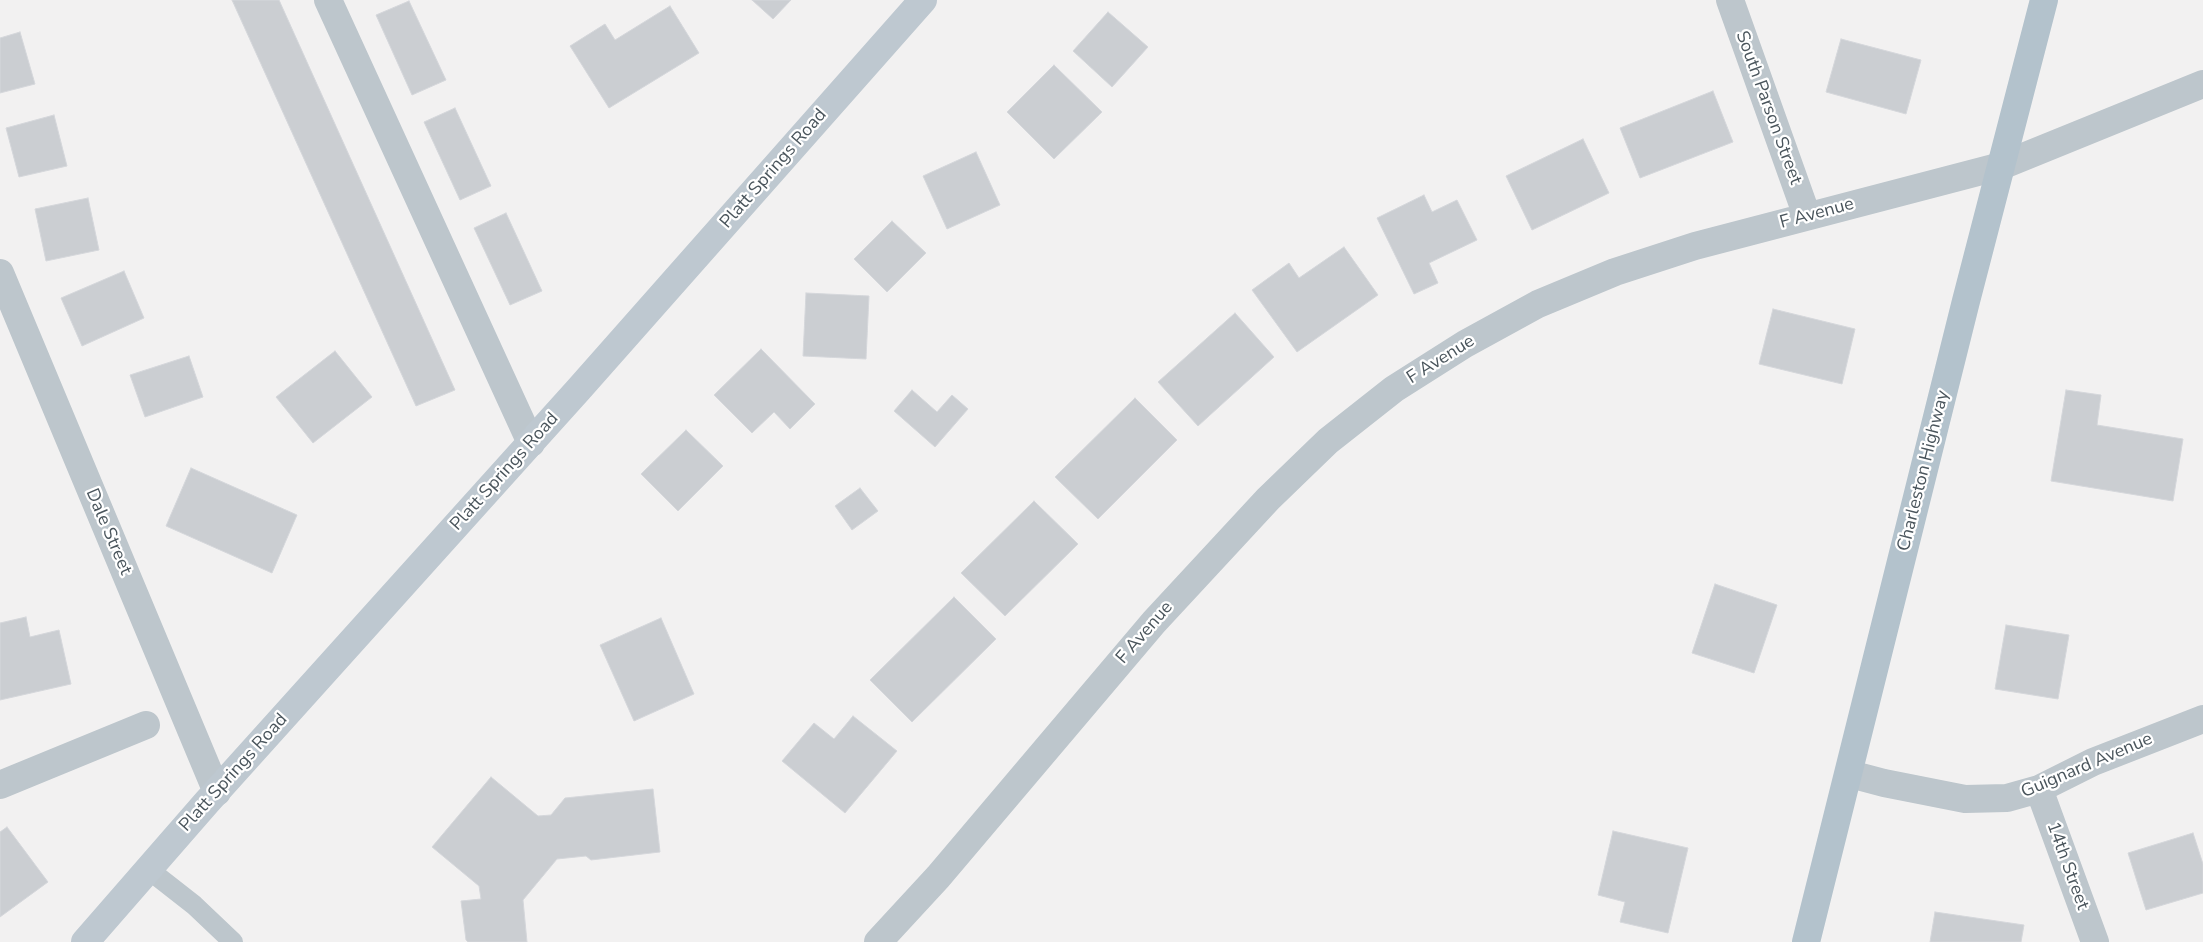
<!DOCTYPE html>
<style>
body{margin:0}
canvas{display:block;background:#f2f1f1}
</style>
<canvas width="2203" height="942"></canvas>
<script>
const ctx = document.querySelector('canvas').getContext('2d');
ctx.lineJoin = 'round';
function fillPath(path, color) { ctx.fillStyle = color; ctx.fill(path, 'evenodd'); }
const toPath = rows => new Path2D(rows.map(r => 'M' + r).join(''));
function trace(path, color, width, dash) { ctx.strokeStyle = color; ctx.lineWidth = width; ctx.lineCap = dash ? 'butt' : 'round'; ctx.setLineDash(dash || []); ctx.stroke(path); }
function drawText(font, color, halo, rows, align = 'center') {
  ctx.font = font + ' "Nunito Sans",sans-serif'; ctx.lineWidth = 4.5; ctx.setLineDash([]); ctx.textBaseline = 'middle'; ctx.strokeStyle = halo; ctx.fillStyle = color; for (const [text, x, y, turn = 0] of rows) {
    ctx.save(); ctx.translate(x, y); ctx.rotate((+turn || 0) * Math.PI / 180); ctx.textAlign = isNaN(turn) ? turn : align; if (halo) ctx.strokeText(text, 0, 0); ctx.fillText(text, 0, 0); ctx.restore();
  }
}
const building = toPath([
 [232,0,279,0,455,390,416,406,232,0],
 [752,0,791,0,773,19,752,0],
 [409,1,446,80,412,95,376,15,409,1],
 [670,6,699,53,609,108,570,46,605,24,615,40,670,6],
 [1108,12,1148,47,1112,87,1073,51,1108,12],
 [20,32,35,84,0,93,0,38,20,32],
 [1841,39,1921,60,1906,114,1826,92,1841,39],
 [1054,65,1102,112,1054,159,1007,112,1054,65],
 [1713,91,1733,142,1640,178,1620,128,1713,91],
 [455,108,491,186,460,200,424,122,455,108],
 [54,115,67,166,19,177,6,128,54,115],
 [1583,139,1609,193,1532,230,1506,176,1583,139],
 [976,152,1000,205,947,229,923,176,976,152],
 [1424,195,1432,212,1457,200,1477,240,1429,263,1438,283,1414,294,1377,218,1424,195],
 [88,198,99,250,46,261,35,209,88,198],
 [506,213,542,291,510,305,474,228,506,213],
 [892,221,926,253,887,292,854,259,892,221],
 [1344,247,1378,295,1297,352,1252,290,1289,263,1299,278,1344,247],
 [124,271,144,318,82,346,61,298,124,271],
 [806,293,869,296,866,359,803,356,806,293],
 [1773,309,1855,329,1842,384,1759,364,1773,309],
 [1235,313,1274,357,1198,426,1158,382,1235,313],
 [761,349,815,404,790,429,774,412,752,433,714,395,761,349],
 [335,351,372,397,313,443,276,397,335,351],
 [189,356,203,397,145,417,130,375,189,356],
 [912,390,937,412,952,395,968,409,935,447,894,411,912,390],
 [2066,390,2101,395,2097,425,2183,439,2173,501,2051,481,2066,390],
 [1135,398,1177,440,1098,519,1055,477,1135,398],
 [686,430,723,466,678,511,641,474,686,430],
 [191,468,297,515,272,573,166,526,191,468],
 [860,488,878,511,852,530,835,506,860,488],
 [1034,501,1078,544,1005,616,961,573,1034,501],
 [1715,584,1777,605,1754,673,1692,653,1715,584],
 [954,597,996,639,912,722,870,680,954,597],
 [26,617,30,637,59,630,71,684,0,700,0,623,26,617],
 [661,618,694,694,634,721,600,645,661,618],
 [2006,625,2069,635,2058,699,1995,689,2006,625],
 [853,716,897,751,845,813,782,761,814,723,834,739,853,716],
 [491,777,538,816,551,815,565,798,653,789,660,852,591,860,586,856,557,859,523,900,527,942,468,942,466,940,461,901,481,899,479,886,432,847,491,777],
 [7,827,48,882,0,917,0,832,7,827],
 [1613,831,1688,848,1668,933,1620,922,1625,902,1598,895,1613,831],
 [2193,833,2203,864,2203,893,2146,910,2128,853,2193,833],
 [1935,912,2024,925,2021,942,1930,942,1935,912]
]);
fillPath(building, '#cbced2');
trace(building, '#d5d7db', 1);
trace(toPath([
 [148,869,194,905,233,942]
]), '#bdc6cc', 20);
trace(toPath([
 [328,0,531,443],
 [1730,0,1807,216],
 [0,273,217,792],
 [1850,774,1884,783,1965,799,2007,798,2039,789,2093,762,2203,719],
 [0,785,146,725],
 [2039,789,2095,942],
 [878,942,938,877,1154,622,1268,499,1328,441,1394,389,1465,344,1538,304,1615,272,1695,246,2001,166,2203,84]
]), '#bdc6cc', 28);
trace(toPath([
 [85,942,207,802,579,389,923,0]
]), '#bec8d0', 28);
trace(toPath([
 [1806,942,1966,301,2044,0]
]), '#b3c2cc', 28);
drawText('18px', '#4a555c', '#fff', [
 ["South Parson Street",1768,108,70],
 ["Platt Springs Road",774,169,-49],
 ["F Avenue",1817,214,-15],
 ["F Avenue",1441,360,-32],
 ["Charleston Highway",1924,471,-76],
 ["Platt Springs Road",505,472,-48],
 ["Dale Street",108,532,67],
 ["F Avenue",1145,633,-49],
 ["Guignard Avenue",2087,766,-23],
 ["Platt Springs Road",234,773,-48],
 ["14th Street",2067,866,70]
]);
</script>
